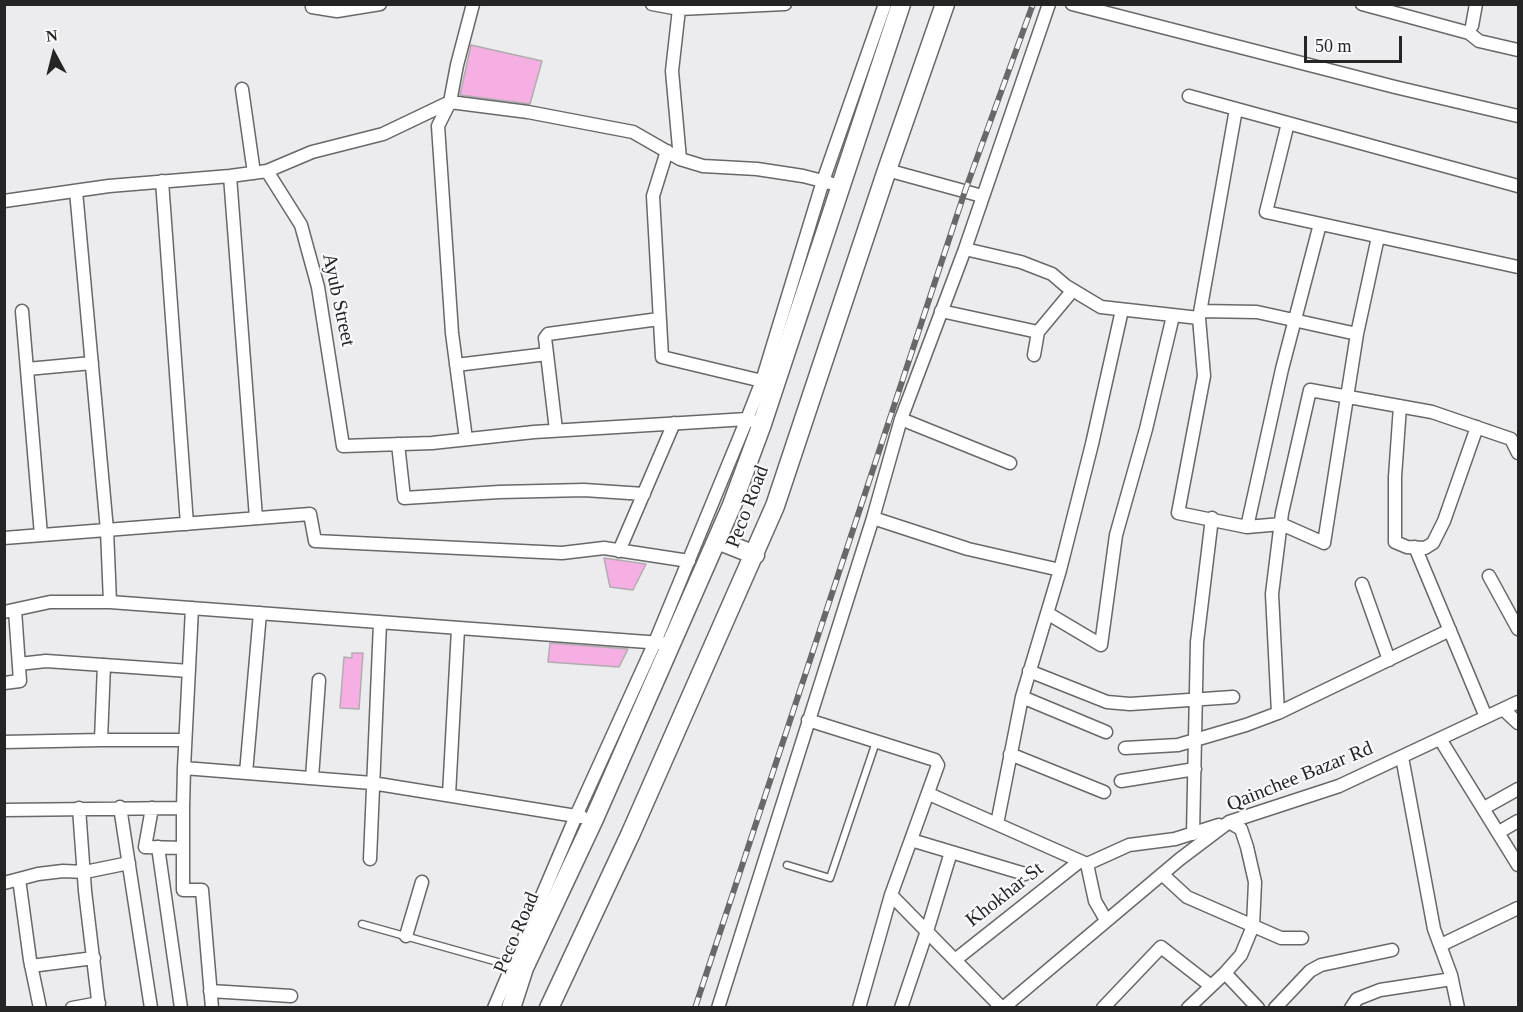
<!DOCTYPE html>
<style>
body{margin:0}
#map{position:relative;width:1523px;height:1012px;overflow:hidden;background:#ecebee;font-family:Georgia,serif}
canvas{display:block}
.frame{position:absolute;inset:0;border:6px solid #262526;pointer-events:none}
.north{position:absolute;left:24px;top:24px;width:60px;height:60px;-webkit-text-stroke:4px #f9f8fb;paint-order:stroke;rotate:353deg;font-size:16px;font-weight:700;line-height:24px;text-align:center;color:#262526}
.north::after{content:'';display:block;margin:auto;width:21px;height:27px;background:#262526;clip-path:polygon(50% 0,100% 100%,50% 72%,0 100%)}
.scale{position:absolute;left:1304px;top:36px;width:98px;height:27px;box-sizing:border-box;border:3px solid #262526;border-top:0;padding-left:8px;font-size:18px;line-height:21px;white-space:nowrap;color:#262526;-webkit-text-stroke:4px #f9f8fb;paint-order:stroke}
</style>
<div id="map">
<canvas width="1523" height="1012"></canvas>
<div class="frame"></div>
<div class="north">N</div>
<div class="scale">50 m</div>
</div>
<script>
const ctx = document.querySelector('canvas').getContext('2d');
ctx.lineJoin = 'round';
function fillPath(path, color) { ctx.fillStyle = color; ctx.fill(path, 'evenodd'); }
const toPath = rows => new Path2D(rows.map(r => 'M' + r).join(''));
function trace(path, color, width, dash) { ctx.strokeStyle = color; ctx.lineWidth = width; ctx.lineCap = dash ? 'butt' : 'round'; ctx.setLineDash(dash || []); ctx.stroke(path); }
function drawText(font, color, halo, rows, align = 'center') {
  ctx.font = font + ' Georgia,serif'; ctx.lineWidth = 4.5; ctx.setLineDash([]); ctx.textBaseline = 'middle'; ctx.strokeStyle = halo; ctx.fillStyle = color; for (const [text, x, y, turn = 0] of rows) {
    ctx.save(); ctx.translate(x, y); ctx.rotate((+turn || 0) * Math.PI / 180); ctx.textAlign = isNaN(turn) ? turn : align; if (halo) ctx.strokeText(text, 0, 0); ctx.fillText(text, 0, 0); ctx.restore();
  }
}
const building = toPath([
 [471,45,542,61,530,104,460,95,471,45],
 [604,558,646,564,633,590,610,587,604,558],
 [550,643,628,649,619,667,548,662,550,643],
 [352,653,363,653,359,709,340,708,344,657,352,658,352,653]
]);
fillPath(building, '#f5afe3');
trace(building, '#b0adaf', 1.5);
const service = toPath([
 [787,865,830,878,876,742],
 [362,924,512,966]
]);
const minor = toPath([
 [312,4,312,7,337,11,380,4],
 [652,4,679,9,785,4],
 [1072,4,1395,87,1518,116],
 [1362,4,1469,33,1479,41,1518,50],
 [679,9,672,71,680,159],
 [1472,26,1476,4],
 [242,89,254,173],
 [1189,96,1518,186],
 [1288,123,1266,212,1518,267],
 [667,151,653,196,662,357,762,381],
 [887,170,982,196],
 [267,171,301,225,318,287,343,446,432,443,534,432,715,421,747,419,753,421],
 [230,176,256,518],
 [162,181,187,524],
 [76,191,107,530,110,602],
 [4,201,109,186,230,176,267,171,312,152,383,134,450,102,528,112,633,132,680,159,703,166,757,169,803,176,830,183],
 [965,249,1021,262,1052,274,1066,286,1101,307,1199,318,1236,109],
 [22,311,41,535],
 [941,311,1038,332,1073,290],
 [1201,311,1257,312,1357,334,1378,237],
 [1199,318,1204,376,1178,513,1247,527,1281,524,1324,543,1357,334],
 [547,354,556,430],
 [1034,355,1038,332],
 [456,365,547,354,545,338,548,334,659,319],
 [27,369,92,363],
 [1400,406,1395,477,1395,542,1407,547,1425,548,1433,543,1444,521,1477,427],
 [901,419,1010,463],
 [466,439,452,333,438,126,450,102,457,65,473,4],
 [398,444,404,498,499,492,584,490,644,494],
 [873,518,968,549,1060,570],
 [1247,527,1282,369,1320,224],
 [4,538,310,514,315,541,562,553,604,548,689,561],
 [1415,547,1486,717],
 [619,551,674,423],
 [1489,576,1518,629],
 [1362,584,1389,660],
 [4,612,50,602,110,602,661,643],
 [1047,613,1101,645,1116,535,1146,429,1173,316],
 [19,664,46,661,189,671],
 [1029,671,1107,702,1130,704,1233,697],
 [4,683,20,681,15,610],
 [1022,697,1106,732],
 [1503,709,1518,723],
 [1278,713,1272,594,1282,513,1310,390,1432,412,1511,439,1518,453],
 [808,720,935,760,938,765,891,895,859,1008],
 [1440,739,1518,865],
 [101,740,185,740],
 [4,742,101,740,104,665],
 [1125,748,1178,745,1246,725,1278,713,1450,630],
 [1010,754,1104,792],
 [1402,757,1434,929,1451,975,1458,1008],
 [184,768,192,608],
 [246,773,260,613],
 [312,778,319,680],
 [1121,781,1195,769],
 [929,794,1087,864,1129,845,1175,839,1219,825],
 [449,795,458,629],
 [120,807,151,1008],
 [79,808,85,891,99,1008],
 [152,808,145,847,183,848],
 [183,808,183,890,202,890,212,1008],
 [1484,808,1518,789],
 [4,810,183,808,184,768,372,783,582,817],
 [997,824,1022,697,1060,570,1092,444,1122,310],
 [1499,832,1518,821],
 [1193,834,1197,642,1212,518],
 [911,840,1025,874],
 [158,847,181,1008],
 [370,859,380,623],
 [1087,864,1095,901,1106,920],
 [1162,874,1187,897,1281,938,1302,938],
 [19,879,30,960,40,1008],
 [4,883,38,874,63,871,85,872,129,863],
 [891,895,1002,1008],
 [406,936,422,882],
 [1441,945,1518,908],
 [955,960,1080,861],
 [31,966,94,958],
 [1225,973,1258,1008],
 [210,991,291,996],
 [72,1008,99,1003],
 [494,1008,576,816,655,642,747,419,762,381,823,181,885,4],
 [718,1008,873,518,901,419,965,249,1049,4],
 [901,1008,927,931,951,852],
 [1003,1008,1180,859,1229,822,1339,786,1518,702],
 [1103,1008,1161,947,1211,986],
 [1188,1008,1225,973,1241,955,1253,926,1255,882,1247,847,1241,829,1229,822],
 [1275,1008,1310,971,1321,965,1392,950],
 [1351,1008,1357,999,1380,990,1452,979]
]);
const primary = toPath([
 [717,540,755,555],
 [511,1008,524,968,594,819,732,505,762,424,901,4],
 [549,1008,630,835,775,506,887,170,945,4]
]);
trace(service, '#686769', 9);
trace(minor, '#686769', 15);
trace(primary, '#686769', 21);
trace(service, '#fff', 6);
trace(minor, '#fff', 12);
trace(primary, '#fff', 18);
const rail = toPath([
 [695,1008,965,191,1033,4]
]);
trace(rail, '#696869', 6);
trace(rail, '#f9f8fb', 4, [11]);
drawText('20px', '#262526', '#f9f8fb', [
 ["Ayub Street",338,300,78],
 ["Peco Road",748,507,-69],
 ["Qainchee Bazar Rd",1300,777,-22],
 ["Khokhar St",1005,895,-38],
 ["Peco Road",517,933,-67]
]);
</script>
